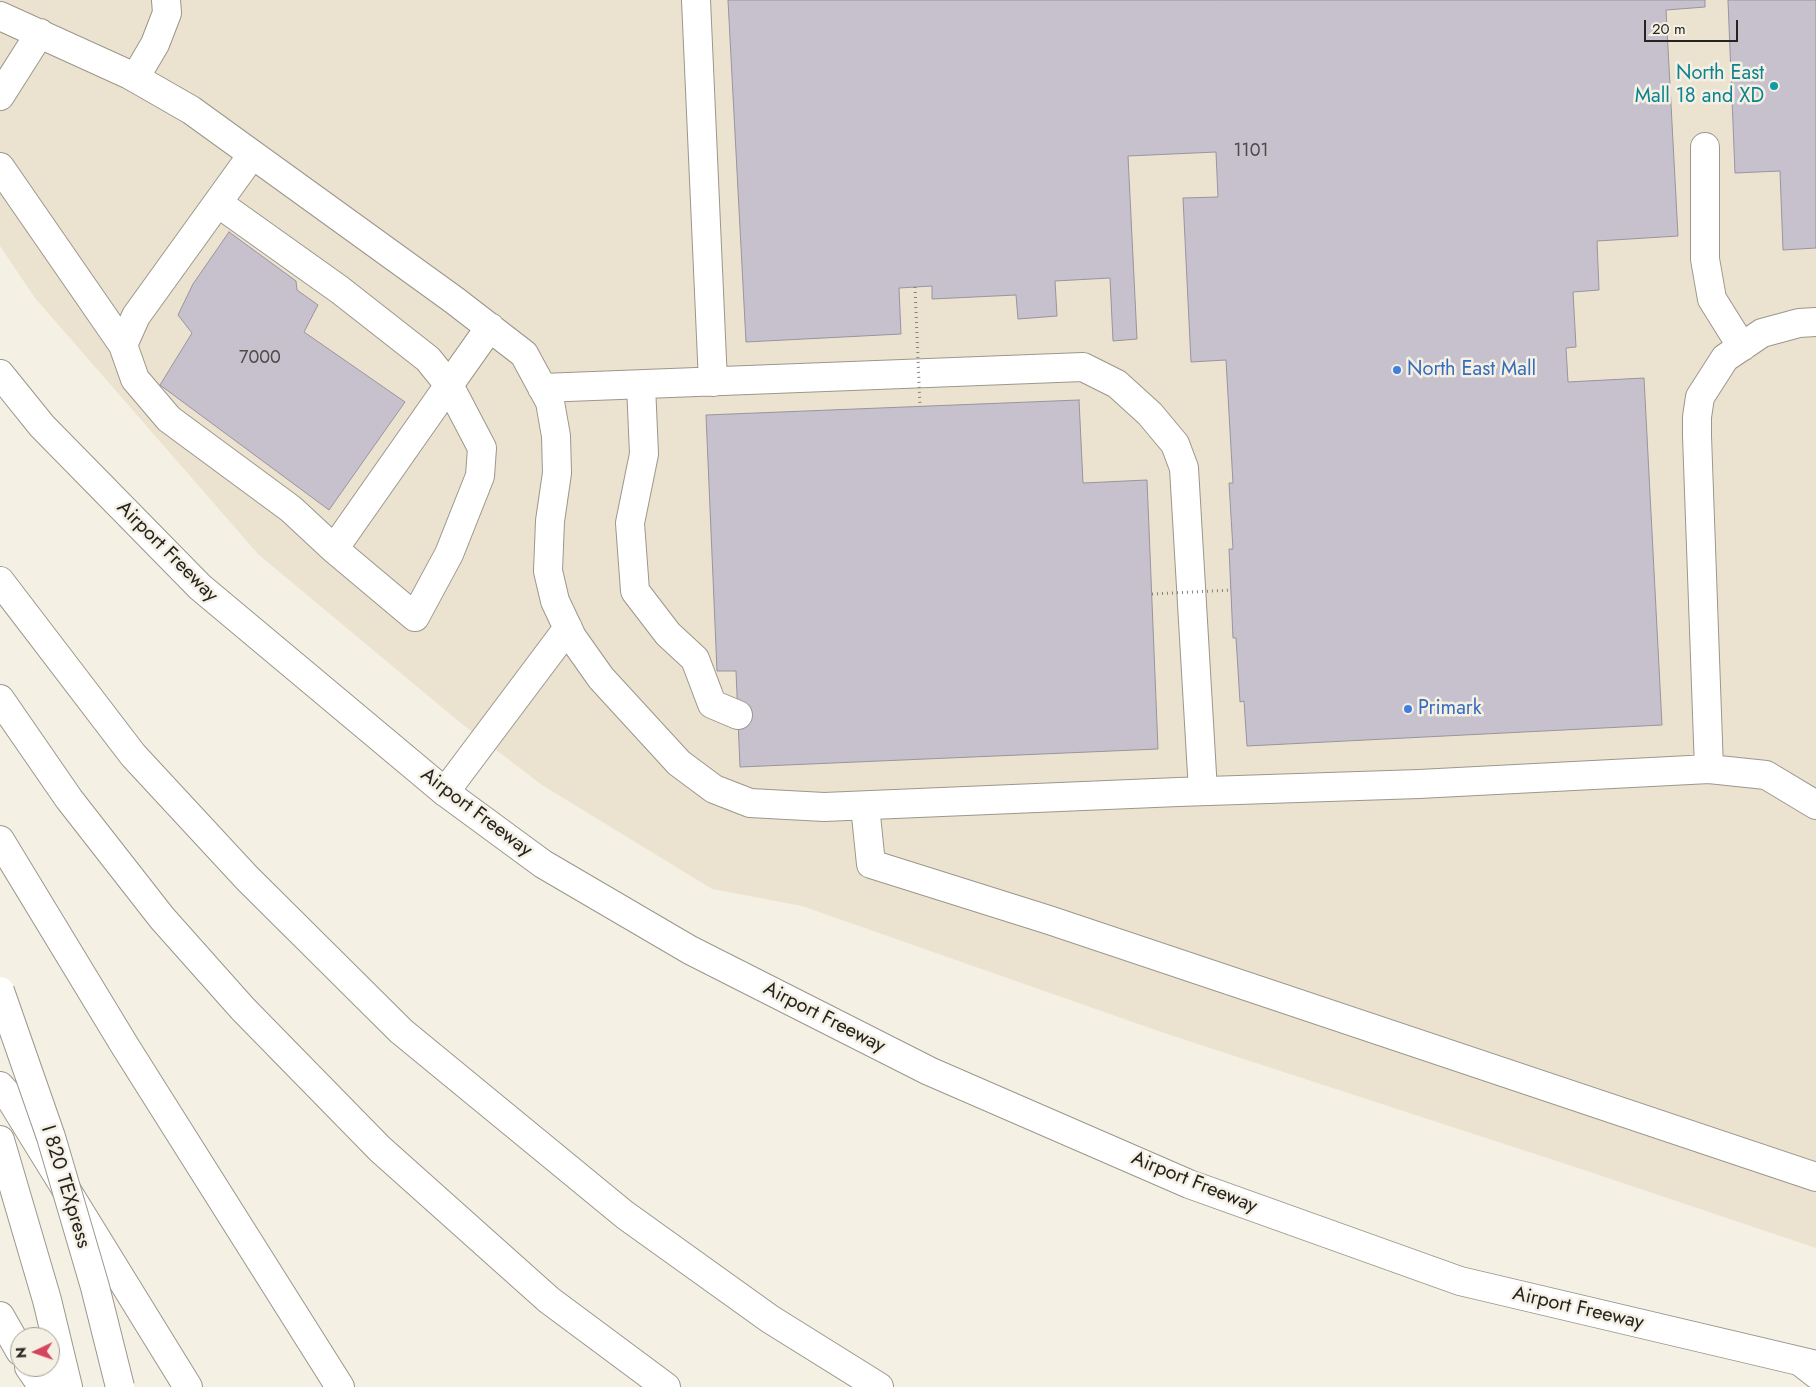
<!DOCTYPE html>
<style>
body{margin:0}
#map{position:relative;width:1816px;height:1387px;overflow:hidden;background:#f5f0e4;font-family:Jost,sans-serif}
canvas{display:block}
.north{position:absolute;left:10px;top:1327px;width:50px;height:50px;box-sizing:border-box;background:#f5f0e4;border:1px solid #a29e95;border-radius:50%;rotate:267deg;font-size:14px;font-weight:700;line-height:20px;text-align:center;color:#25231f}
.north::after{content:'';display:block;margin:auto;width:18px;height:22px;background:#d5455c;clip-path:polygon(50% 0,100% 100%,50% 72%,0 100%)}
.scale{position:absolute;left:1644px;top:20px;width:94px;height:22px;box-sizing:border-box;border:2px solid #25231f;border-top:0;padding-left:6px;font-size:15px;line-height:18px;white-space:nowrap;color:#25231f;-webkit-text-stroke:4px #f5f0e4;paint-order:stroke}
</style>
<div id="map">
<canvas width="1816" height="1387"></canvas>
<div class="north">N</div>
<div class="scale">20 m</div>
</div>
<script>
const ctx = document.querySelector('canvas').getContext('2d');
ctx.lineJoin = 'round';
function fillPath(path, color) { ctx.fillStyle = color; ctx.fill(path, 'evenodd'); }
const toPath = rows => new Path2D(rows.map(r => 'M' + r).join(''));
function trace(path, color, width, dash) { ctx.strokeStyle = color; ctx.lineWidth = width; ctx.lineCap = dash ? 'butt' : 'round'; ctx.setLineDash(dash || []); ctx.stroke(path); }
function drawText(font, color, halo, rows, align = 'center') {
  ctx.font = font + ' Jost,sans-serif'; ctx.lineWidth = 5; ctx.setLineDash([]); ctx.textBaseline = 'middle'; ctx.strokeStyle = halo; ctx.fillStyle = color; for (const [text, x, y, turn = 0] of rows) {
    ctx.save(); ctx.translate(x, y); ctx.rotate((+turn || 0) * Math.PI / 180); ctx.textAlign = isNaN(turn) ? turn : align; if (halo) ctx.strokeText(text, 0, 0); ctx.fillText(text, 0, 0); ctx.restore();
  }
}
fillPath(toPath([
 [0,0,1816,0,1816,1248,1578,1168,1164,1033,802,906,712,889,542,785,462,724,258,554,35,298,0,246]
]), '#ebe3cf');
const building = toPath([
 [728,0,1705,0,1705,7,1666,10,1678,236,1597,241,1599,290,1573,292,1576,347,1566,348,1568,382,1644,378,1662,725,1247,746,1244,701,1240,702,1236,638,1233,638,1229,549,1233,549,1229,483,1233,483,1226,360,1191,362,1183,198,1218,197,1216,152,1128,156,1137,339,1113,341,1110,278,1055,281,1057,316,1018,319,1016,295,932,299,932,286,899,288,901,334,746,342,728,0],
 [1728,0,1816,0,1816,248,1783,250,1780,171,1735,173,1728,0],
 [229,232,296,281,297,290,318,305,304,332,405,402,329,510,160,385,192,333,178,315,193,284,229,232],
 [1079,400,1083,483,1147,480,1158,749,740,767,736,671,717,671,706,415,1079,400]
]);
fillPath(building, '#c6c1cd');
trace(building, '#99949f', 1);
const minor = toPath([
 [696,0,713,382],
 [0,16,130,75,191,110,454,300,524,354,550,402,556,436,557,473,550,521,548,571,555,601,572,637,601,678,679,763,714,789,750,803,824,807,1178,792,1419,784,1709,769,1697,436,1697,417,1700,397,1725,358,1762,333,1799,323,1816,322],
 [135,78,155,44,167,13,166,0],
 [0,96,40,33],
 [1705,147,1705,259,1712,299,1742,347],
 [252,155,136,316,123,345,135,379,169,419,291,509,334,549],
 [0,167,123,345],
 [218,203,340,290,428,359,449,385,334,549,415,617,449,554,480,476,482,448,449,385,490,327],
 [641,385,644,454,630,523,635,591,668,634,695,659,712,704,738,715],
 [542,388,1083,367,1117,384,1150,414,1175,444,1184,468,1203,791],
 [1709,769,1766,775,1816,805],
 [445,792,568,628],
 [865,806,871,864,1049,920,1816,1177]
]);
const major = toPath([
 [0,374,42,426,200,587,445,792,543,864,690,950,929,1071,1189,1184,1460,1281,1816,1365]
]);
const highway = toPath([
 [0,581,133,755,247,878,401,1031,625,1215,770,1319,879,1387],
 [0,699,69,799,162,918,243,1009,380,1149,549,1300,666,1387],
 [0,840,125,1046,340,1387],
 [0,1086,8,1095,188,1387],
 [0,1140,47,1300,68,1387],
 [0,1316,20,1351],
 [1802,1363,1816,1374],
 [29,1367,43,1387]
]);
trace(minor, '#9c978c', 30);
trace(major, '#9c978c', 30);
trace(highway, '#9c978c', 30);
trace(minor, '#fff', 28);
trace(major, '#fff', 28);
trace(highway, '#fff', 28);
const highwayBridge = toPath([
 [0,991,51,1137,95,1287,120,1387]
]);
trace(highwayBridge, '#9c978c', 30, []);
trace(toPath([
 [915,287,920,406],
 [1152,594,1231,590]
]), '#85827a', 3, [1, 4]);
trace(highwayBridge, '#fff', 28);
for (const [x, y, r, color] of [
 [1774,86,5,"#0f9aa8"],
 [1397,370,5,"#3f7fe0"],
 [1408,709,5,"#3f7fe0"]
]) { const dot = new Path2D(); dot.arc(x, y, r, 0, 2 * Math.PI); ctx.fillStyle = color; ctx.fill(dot); trace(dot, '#f5f0e4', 2); }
drawText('18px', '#4d4a4a', null, [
 ["1101",1251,152],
 ["7000",260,359]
]);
drawText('20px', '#0d838f', '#f5f0e4', [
 ["North East",1764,74],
 ["Mall 18 and XD",1764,97]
], 'right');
drawText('20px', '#366cbe', '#f5f0e4', [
 ["North East Mall",1407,370],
 ["Primark",1418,709]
], 'left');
drawText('20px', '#25231f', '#f5f0e4', [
 ["Airport Freeway",167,552,45],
 ["Airport Freeway",476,813,37],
 ["Airport Freeway",824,1018,27],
 ["Airport Freeway",1194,1183,22],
 ["I 820 TEXpress",65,1187,73],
 ["Airport Freeway",1578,1309,13]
]);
</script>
